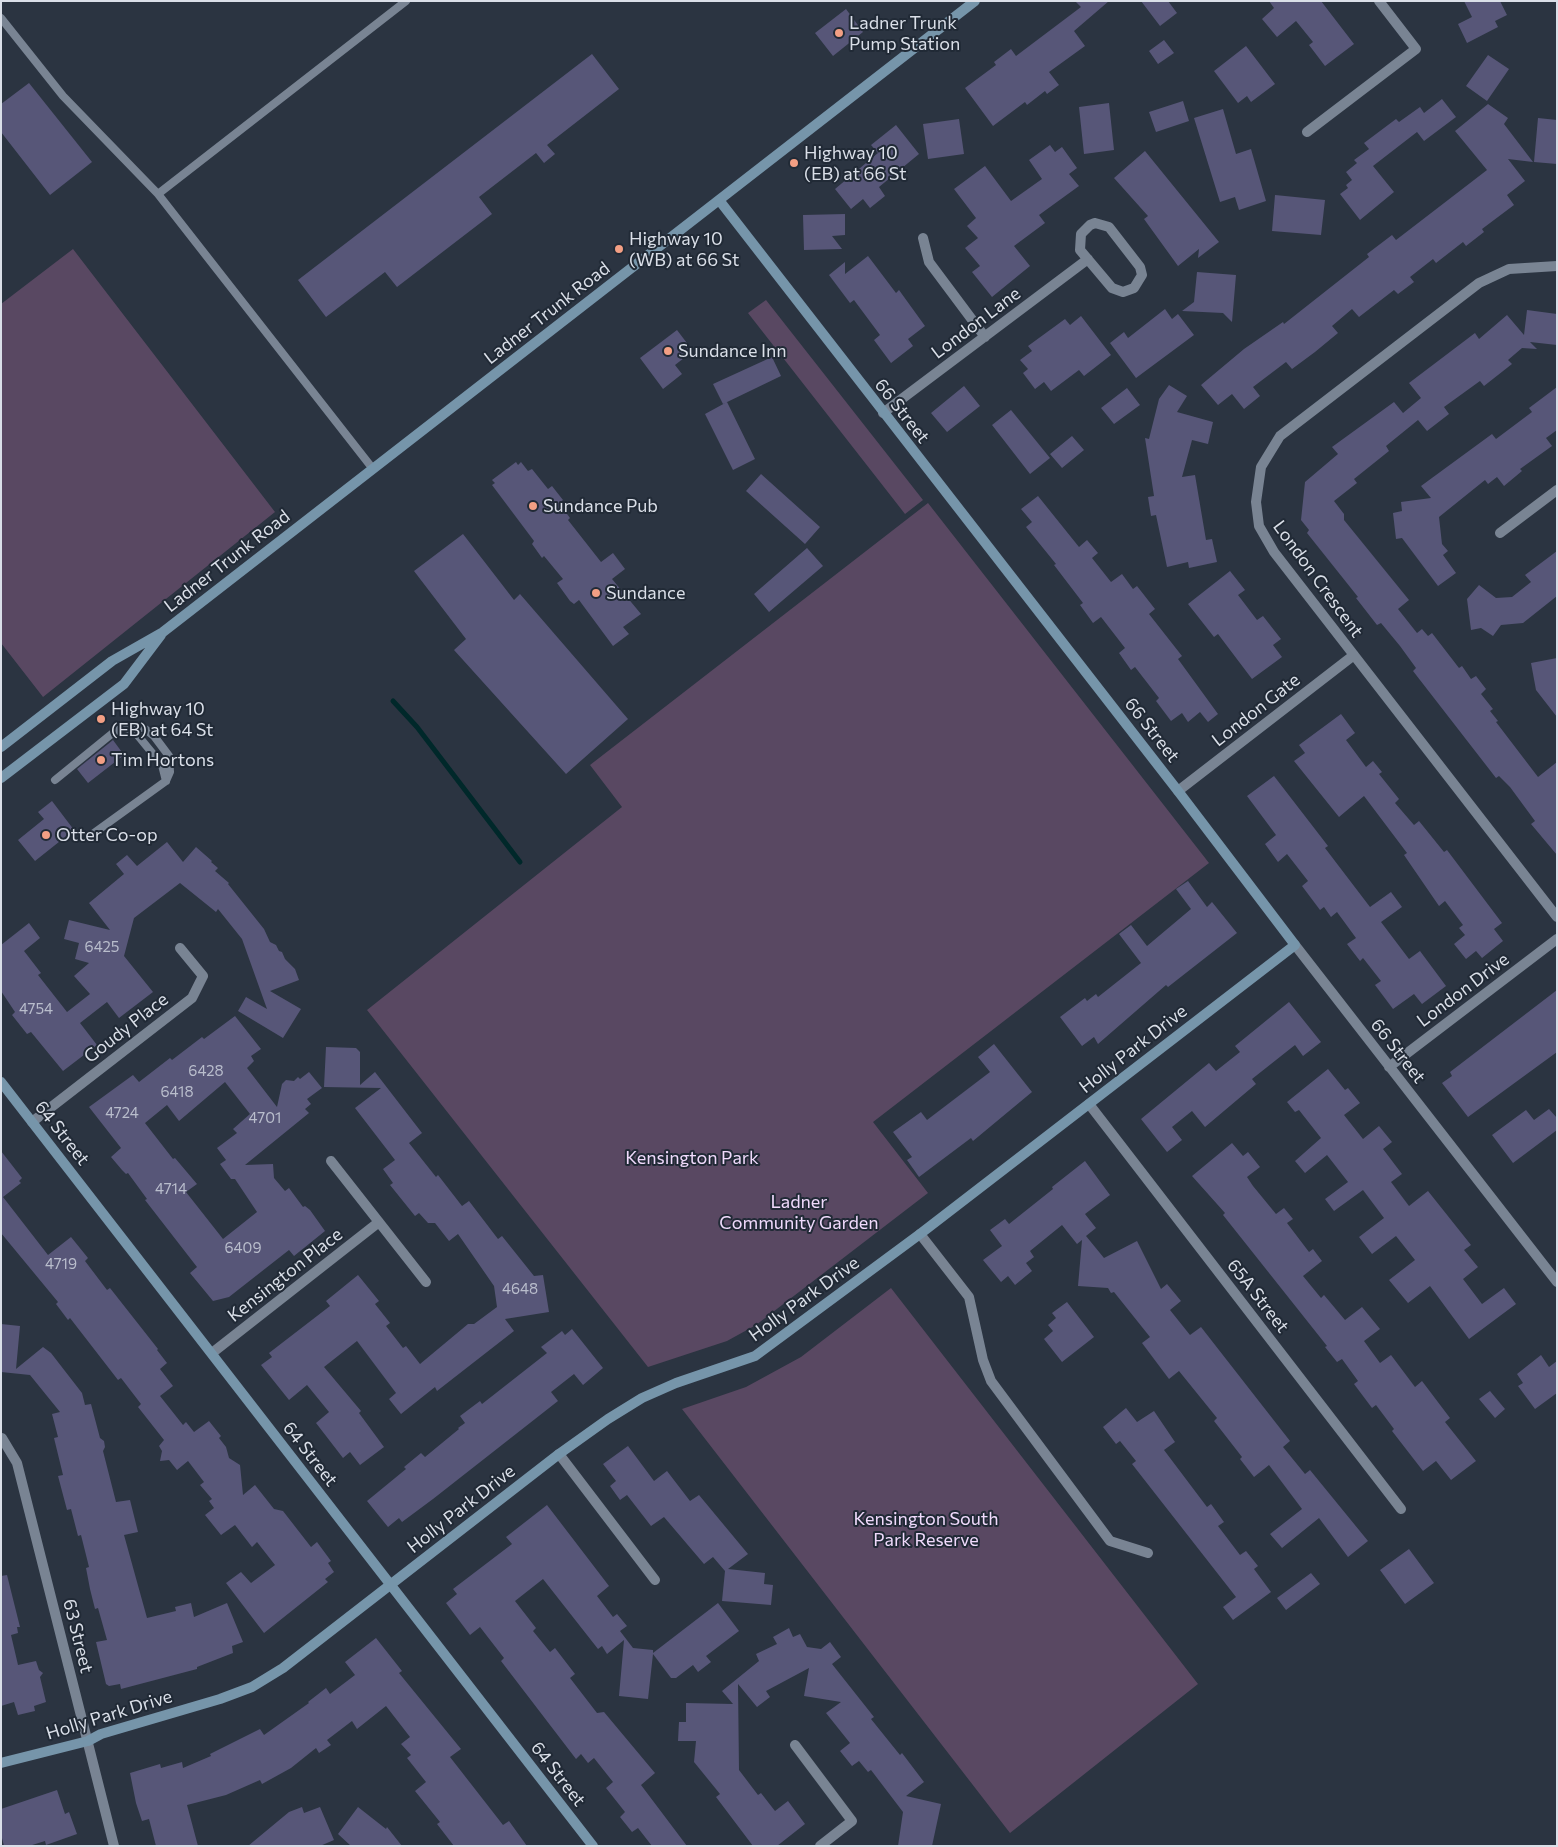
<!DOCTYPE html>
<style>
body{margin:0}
#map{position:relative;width:1558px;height:1847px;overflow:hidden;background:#2b3441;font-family:Commissioner,sans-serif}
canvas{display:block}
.frame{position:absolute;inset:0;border:2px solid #dadfe8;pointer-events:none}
</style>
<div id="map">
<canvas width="1558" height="1847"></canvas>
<div class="frame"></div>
</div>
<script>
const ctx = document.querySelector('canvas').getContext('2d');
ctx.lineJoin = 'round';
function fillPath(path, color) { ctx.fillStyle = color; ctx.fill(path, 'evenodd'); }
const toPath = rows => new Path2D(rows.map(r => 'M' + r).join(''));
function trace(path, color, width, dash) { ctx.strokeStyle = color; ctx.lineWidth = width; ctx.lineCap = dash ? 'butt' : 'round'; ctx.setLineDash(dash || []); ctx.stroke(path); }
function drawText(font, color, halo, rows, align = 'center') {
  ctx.font = font + ' Commissioner,sans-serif'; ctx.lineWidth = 4; ctx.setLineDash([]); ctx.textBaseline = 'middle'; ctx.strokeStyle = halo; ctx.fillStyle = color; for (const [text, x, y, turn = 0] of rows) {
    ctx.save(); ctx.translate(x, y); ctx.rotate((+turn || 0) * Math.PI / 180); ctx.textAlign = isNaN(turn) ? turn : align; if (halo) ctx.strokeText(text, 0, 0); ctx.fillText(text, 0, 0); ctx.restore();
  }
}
fillPath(toPath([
 [73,249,275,512,43,697,1,643,1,304],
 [766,300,923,500,905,514,748,313],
 [928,503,1209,863,873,1122,928,1193,756,1325,727,1341,648,1367,367,1010,622,807,590,765],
 [891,1288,1198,1684,1010,1833,682,1409,746,1387,801,1357]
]), '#594862');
trace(toPath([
 [393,701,417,727,520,862]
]), '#00282a', 5);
fillPath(toPath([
 [1075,1,1109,1,1074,31,1085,46,1049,72,1059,85,1047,94,1045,91,1027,105,1025,102,993,126,965,88,996,65,994,62,1011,49,1016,56,1081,7],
 [1141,1,1168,1,1177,13,1160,26],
 [1269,1,1321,1,1354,44,1325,66,1309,45,1313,42,1296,21,1277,37,1262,19,1274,8],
 [1464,1,1500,1,1507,15,1495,21,1498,27,1467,43,1458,24,1472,17],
 [846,9,863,32,833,56,815,33],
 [1164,40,1174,53,1158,64,1149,51],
 [1246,46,1275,84,1251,102,1247,96,1238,103,1214,71],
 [592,54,619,89,547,145,555,154,544,163,536,153,479,197,492,214,397,287,385,272,326,317,298,280],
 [1488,55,1509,69,1487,101,1466,86],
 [29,83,92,162,50,195,1,132,1,104],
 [1442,99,1456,117,1424,141,1417,132,1373,166,1394,192,1360,220,1340,194,1348,188,1346,185,1352,180,1346,172,1357,163,1354,160,1369,149,1364,143,1396,119,1399,122,1420,107,1424,113],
 [1183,101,1189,121,1156,132,1149,112],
 [1109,103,1114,150,1084,154,1079,107],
 [1488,104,1508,118,1504,124,1533,162,1508,159,1525,181,1507,195,1514,205,1482,229,1484,232,1466,246,1463,242,1436,263,1433,259,1410,277,1414,282,1398,294,1394,290,1359,317,1352,309,1332,326,1338,333,1315,352,1292,369,1286,362,1253,387,1260,396,1244,409,1232,394,1218,405,1201,385,1244,349,1283,322,1284,324,1369,257,1367,254,1392,235,1396,240,1487,170,1455,131],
 [1223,109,1236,154,1251,149,1266,201,1239,210,1235,197,1220,202,1194,118],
 [1538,118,1557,120,1557,164,1534,162],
 [959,119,964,154,928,159,923,124],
 [896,125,919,154,879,187,885,196,870,208,863,199,851,209,835,189,878,153,871,145],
 [1050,145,1055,152,1062,147,1077,168,1069,174,1079,186,1039,215,1045,223,1014,246,1030,266,992,297,972,272,980,266,965,248,978,238,967,226,976,218,954,189,985,166,1011,201,1042,179,1029,160],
 [1145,151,1219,242,1198,258,1199,249,1178,266,1144,219,1148,216,1114,178],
 [1275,195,1325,200,1321,235,1272,231],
 [845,214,845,235,832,236,842,249,804,250,803,215],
 [868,256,896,293,899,290,925,326,908,339,913,346,891,363,874,340,880,335,854,300,850,303,829,275,845,262,845,274],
 [1197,272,1236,275,1232,322,1223,313,1182,311,1194,302],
 [1165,309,1172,319,1178,314,1194,335,1136,378,1110,343,1124,332,1128,338],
 [1527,310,1557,314,1557,345,1530,342,1537,349,1522,348,1508,360,1512,364,1484,386,1480,381,1444,407,1449,414,1427,431,1418,420,1386,446,1389,451,1354,479,1357,483,1334,501,1344,514,1344,520,1409,600,1398,609,1417,633,1422,629,1428,636,1432,633,1459,668,1462,666,1471,679,1476,676,1486,689,1481,694,1493,709,1490,711,1498,721,1496,722,1538,777,1557,762,1557,855,1531,824,1535,821,1510,787,1499,776,1496,778,1413,671,1416,668,1400,646,1381,623,1377,625,1356,598,1358,597,1307,533,1309,530,1301,520,1305,482,1338,454,1332,447,1394,402,1403,413,1421,398,1409,383,1475,333,1479,339,1507,315,1524,335],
 [1081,316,1111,355,1084,376,1079,370,1051,391,1044,382,1035,389,1023,373,1028,369,1020,360,1032,351,1028,346,1065,319,1070,325],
 [677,330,693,351,675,365,682,374,663,389,640,358],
 [772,357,781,376,723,404,713,384],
 [1169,385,1187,396,1177,412,1213,422,1208,444,1192,440,1182,477,1195,475,1206,540,1212,539,1217,562,1189,568,1188,562,1167,567,1156,515,1151,516,1148,497,1154,496,1145,438,1149,439,1159,399],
 [964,386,980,406,947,432,931,413],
 [1557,387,1557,430,1546,438,1552,446,1520,469,1522,471,1504,486,1497,477,1488,484,1485,480,1439,517,1442,544,1448,551,1443,555,1456,573,1438,586,1402,538,1396,539,1393,513,1402,511,1401,502,1431,498,1421,486,1492,434,1496,439,1532,412,1529,408],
 [1127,388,1140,405,1114,424,1101,408],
 [727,402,755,459,733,470,705,414],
 [1011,410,1050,458,1030,474,992,425],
 [1072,436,1084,450,1062,468,1050,454],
 [516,462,518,465,521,462,528,471,532,469,548,489,552,486,563,500,559,503,570,518,568,520,601,562,613,553,625,569,612,579,641,614,623,627,629,634,613,646,579,600,574,604,570,601,557,583,563,579,544,556,542,558,532,544,534,541,492,485,495,483,492,480],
 [761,474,820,527,805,544,746,491],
 [1038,496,1079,547,1087,540,1098,553,1092,558,1111,582,1122,574,1133,589,1137,586,1155,609,1149,614,1182,656,1178,659,1218,714,1208,722,1200,712,1188,722,1182,713,1171,721,1156,701,1159,698,1135,667,1131,670,1119,653,1125,648,1101,617,1093,623,1080,605,1083,603,1054,565,1056,564,1026,527,1032,522,1021,509],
 [463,534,514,600,520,594,628,719,566,774,454,650,466,639,414,571],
 [807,548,823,566,769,612,754,594],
 [1557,551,1557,596,1523,623,1501,625,1493,636,1481,628,1471,630,1467,599,1479,585,1496,598,1512,597,1531,582,1525,575],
 [1230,571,1245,590,1238,595,1257,620,1263,616,1281,639,1273,645,1282,657,1252,679,1218,634,1214,637,1188,604],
 [1557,658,1557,717,1536,690,1531,663],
 [1341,714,1355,733,1346,740,1366,767,1373,761,1382,772,1379,774,1399,799,1395,803,1414,825,1419,821,1444,852,1447,850,1502,923,1494,929,1503,941,1482,958,1476,951,1466,959,1454,944,1465,935,1459,928,1463,925,1445,901,1439,906,1404,855,1407,853,1364,796,1339,817,1294,761,1305,753,1299,745],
 [113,740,124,755,88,783,77,769],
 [1274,776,1328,846,1325,848,1370,907,1391,892,1402,907,1381,922,1409,959,1420,951,1446,986,1422,1004,1414,994,1393,1009,1375,985,1381,981,1363,958,1360,961,1347,944,1356,938,1337,912,1331,917,1324,907,1320,910,1302,886,1308,881,1287,854,1278,862,1265,844,1276,835,1247,796],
 [52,801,74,830,35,861,18,840,44,819,38,812],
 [167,842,183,862,196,847,212,861,211,862,218,868,215,871,229,883,228,884,264,929,270,942,276,945,279,951,282,952,285,959,295,969,299,980,270,991,301,1009,283,1038,238,1011,246,997,267,1009,242,939,218,909,216,912,180,883,134,918,124,956,153,992,119,1018,107,1002,80,1023,97,1045,63,1071,31,1032,27,1034,12,1015,15,1012,1,991,1,945,29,923,40,938,24,951,41,973,38,975,67,1012,90,994,74,976,89,963,75,959,79,943,64,939,69,920,110,930,89,903,124,874,116,864,127,855,137,866],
 [1188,881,1207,907,1212,902,1237,933,1168,987,1166,985,1098,1044,1094,1037,1082,1046,1060,1017,1085,998,1087,1001,1096,994,1098,997,1141,963,1119,934,1131,925,1147,946,1191,909,1176,889],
 [1557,990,1557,1052,1468,1117,1442,1083,1452,1076,1450,1072],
 [1289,1002,1321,1042,1303,1056,1295,1045,1252,1079,1256,1084,1205,1127,1192,1111,1172,1127,1182,1140,1167,1152,1141,1119,1209,1063,1216,1071,1240,1052,1235,1046],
 [235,1016,261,1049,251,1056,254,1061,247,1068,277,1107,282,1084,286,1080,294,1081,298,1077,300,1079,309,1072,322,1088,307,1099,311,1104,305,1109,309,1113,245,1165,273,1164,274,1178,285,1191,289,1188,303,1207,305,1206,310,1210,325,1231,294,1256,289,1250,229,1297,213,1301,190,1273,197,1267,145,1200,147,1199,128,1173,126,1174,122,1170,111,1157,121,1148,89,1107,133,1075,139,1082,170,1058,172,1060,202,1037,204,1039],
 [225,1082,250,1114,233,1129,237,1133,217,1148,226,1160,220,1164,231,1179,235,1179,257,1212,223,1239,186,1192,197,1184,175,1158,173,1159,145,1123,167,1105,179,1121],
 [994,1044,1032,1092,973,1141,971,1138,919,1177,907,1160,912,1157,893,1132,921,1112,927,1120,990,1072,978,1057],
 [326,1047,356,1048,360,1052,360,1085,375,1072,422,1133,409,1143,436,1177,438,1175,462,1206,469,1201,498,1239,502,1236,534,1276,543,1275,549,1312,505,1319,514,1331,437,1391,435,1387,401,1414,389,1399,396,1393,357,1341,324,1367,361,1411,359,1413,384,1447,360,1465,350,1452,343,1458,316,1423,329,1412,307,1385,289,1400,261,1365,272,1357,269,1353,330,1306,326,1301,358,1275,379,1301,375,1304,390,1323,386,1326,403,1348,406,1346,420,1364,468,1324,474,1324,497,1307,494,1286,458,1234,449,1241,435,1223,428,1223,419,1213,415,1216,390,1185,393,1183,383,1169,395,1160,355,1108,381,1088,324,1087],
 [1328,1069,1345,1090,1348,1088,1360,1103,1344,1115,1363,1139,1379,1126,1392,1142,1383,1149,1402,1174,1391,1182,1409,1206,1428,1191,1471,1245,1464,1250,1478,1267,1463,1279,1482,1304,1504,1288,1516,1304,1469,1339,1430,1286,1408,1303,1389,1280,1415,1260,1396,1236,1372,1254,1359,1237,1384,1218,1363,1190,1334,1211,1325,1199,1348,1182,1327,1155,1305,1173,1295,1161,1321,1138,1299,1110,1295,1112,1287,1102],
 [1549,1109,1557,1118,1557,1130,1513,1163,1492,1135,1526,1110,1534,1120],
 [1232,1143,1243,1156,1248,1152,1260,1167,1247,1177,1253,1186,1276,1214,1284,1208,1293,1219,1287,1223,1309,1252,1313,1249,1322,1261,1303,1276,1321,1298,1324,1295,1345,1320,1362,1307,1380,1329,1364,1341,1380,1363,1391,1355,1415,1387,1422,1381,1450,1418,1445,1422,1476,1461,1451,1480,1436,1461,1423,1471,1392,1431,1394,1429,1376,1405,1372,1408,1354,1384,1358,1381,1342,1359,1337,1362,1325,1347,1327,1346,1223,1215,1225,1213,1192,1176],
 [1,1151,22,1178,19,1181,21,1183,3,1197,48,1255,71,1237,88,1258,85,1261,107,1290,110,1288,158,1349,157,1350,167,1363,160,1369,173,1386,160,1396,183,1425,186,1422,194,1432,209,1421,221,1436,219,1438,226,1447,229,1458,240,1465,243,1495,255,1485,274,1509,283,1511,311,1547,317,1542,331,1561,328,1563,334,1572,325,1579,328,1582,264,1633,226,1583,241,1572,251,1583,275,1565,257,1542,252,1547,235,1525,221,1535,205,1515,214,1508,209,1501,212,1499,200,1485,204,1482,188,1461,177,1470,169,1460,160,1461,162,1451,159,1446,164,1440,138,1407,141,1404,121,1378,118,1380,70,1318,68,1320,56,1304,58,1302,1,1233],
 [1085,1161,1110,1195,1085,1214,1096,1228,1086,1236,1104,1258,1137,1241,1161,1289,1167,1284,1181,1301,1170,1310,1190,1335,1201,1327,1290,1441,1283,1447,1305,1474,1310,1470,1368,1541,1348,1557,1319,1518,1282,1548,1270,1534,1302,1509,1269,1465,1254,1477,1240,1459,1242,1457,1214,1421,1217,1418,1179,1371,1169,1379,1142,1343,1150,1337,1114,1292,1111,1293,1108,1288,1078,1286,1082,1240,1077,1244,1062,1225,1030,1251,1034,1257,1026,1263,1032,1271,1015,1285,1008,1276,1001,1282,983,1260,1002,1246,990,1230,1005,1219,1009,1224,1053,1189,1052,1187],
 [1067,1302,1094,1337,1062,1362,1044,1339,1053,1331,1048,1325,1056,1318,1052,1313],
 [1,1324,20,1326,16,1369,43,1347,51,1353,82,1393,85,1405,91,1404,100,1438,104,1441,105,1447,103,1451,116,1502,130,1500,138,1532,124,1535,147,1618,176,1611,175,1607,191,1603,194,1617,227,1603,243,1642,232,1646,233,1653,197,1667,197,1669,121,1689,120,1684,109,1686,106,1684,96,1642,107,1640,98,1608,95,1609,90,1589,86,1568,89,1567,81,1535,78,1536,71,1509,67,1510,58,1476,63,1475,54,1438,58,1437,52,1414,60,1412,30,1375,1,1372],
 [572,1329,603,1368,583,1385,574,1374,551,1392,558,1401,433,1499,402,1522,399,1518,388,1527,367,1501,406,1469,404,1467,421,1453,425,1457,459,1429,458,1428,465,1423,460,1416,480,1401,482,1404,547,1353,541,1347,562,1331,565,1335],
 [1541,1355,1549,1367,1557,1361,1557,1393,1535,1409,1518,1386,1523,1383,1517,1374],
 [1490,1391,1505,1409,1495,1418,1479,1399],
 [1126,1408,1137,1422,1154,1411,1175,1442,1164,1450,1207,1507,1211,1504,1224,1522,1218,1526,1240,1555,1246,1551,1258,1566,1254,1569,1271,1592,1233,1620,1223,1607,1236,1597,1132,1464,1136,1461,1120,1441,1116,1444,1103,1427],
 [628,1446,654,1481,667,1471,690,1501,699,1495,748,1554,728,1569,765,1573,764,1584,773,1585,771,1605,722,1601,725,1571,713,1557,704,1564,664,1517,651,1526,627,1495,620,1500,610,1486,616,1481,603,1464],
 [547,1505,609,1586,597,1596,613,1617,617,1614,627,1626,620,1631,633,1648,653,1650,653,1653,718,1603,739,1631,706,1656,711,1662,698,1672,693,1665,676,1678,671,1678,653,1654,648,1699,619,1696,624,1640,607,1654,602,1646,598,1649,543,1579,515,1601,536,1628,533,1631,550,1652,555,1648,575,1674,570,1678,597,1713,604,1712,655,1773,641,1785,687,1846,652,1846,638,1828,632,1832,620,1817,625,1812,606,1788,613,1782,594,1758,588,1763,581,1754,576,1759,501,1661,504,1658,480,1627,470,1635,446,1603,457,1594,453,1589,512,1544,506,1537],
 [1409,1549,1434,1583,1405,1604,1380,1570],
 [1311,1573,1320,1584,1286,1610,1277,1598],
 [7,1575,20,1627,17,1627,18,1633,11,1635,18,1665,36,1661,39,1670,43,1673,40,1677,46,1702,34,1706,35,1711,18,1715,14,1702,1,1706,1,1576],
 [789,1628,793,1637,800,1634,807,1647,821,1649,830,1642,841,1657,832,1664,874,1717,871,1719,900,1755,902,1753,924,1782,906,1796,941,1804,932,1846,898,1846,903,1812,871,1770,868,1772,859,1761,852,1766,840,1751,850,1743,826,1713,841,1702,804,1696,809,1668,766,1691,770,1697,757,1707,738,1684,739,1770,758,1795,761,1793,775,1811,788,1801,805,1824,777,1846,753,1846,716,1797,720,1794,694,1762,696,1741,678,1741,679,1722,686,1722,686,1703,733,1704,722,1691,759,1661,756,1654,777,1644,773,1637],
 [376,1638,402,1671,399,1673,461,1749,450,1757,503,1825,509,1821,527,1846,454,1846,437,1824,440,1822,415,1791,426,1782,407,1758,411,1755,401,1744,410,1737,386,1706,357,1729,352,1721,327,1740,331,1745,319,1753,316,1748,291,1768,262,1784,260,1780,226,1795,187,1805,198,1846,156,1846,149,1819,142,1821,136,1803,130,1773,160,1764,161,1768,182,1762,183,1768,211,1756,210,1754,260,1729,264,1735,309,1703,308,1702,326,1688,330,1694,355,1675,345,1662],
 [57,1790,65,1814,69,1812,77,1834,46,1845,45,1841,29,1846,4,1846,1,1834,1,1809],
 [302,1807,304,1813,320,1807,334,1840,320,1846,248,1846,289,1812],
 [358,1807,386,1829,387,1827,402,1846,351,1846,338,1834]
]), '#575678');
trace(toPath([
 [1,18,63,96,158,194,373,469],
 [158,194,406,1],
 [124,727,135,732,162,765,166,781],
 [55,780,114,732,124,727,136,726,145,729,154,736,169,756,170,772,166,781,94,833]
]), '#798493', 8);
trace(toPath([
 [1307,132,1416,49,1379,1],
 [1095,223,1109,227,1140,267,1142,275,1134,288,1123,292,1112,288,1080,250,1081,234,1090,225,1095,223],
 [923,238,929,262,985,337],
 [1557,266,1509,269,1479,283,1280,436,1261,467,1256,502,1259,526,1274,552,1557,917],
 [883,413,1088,259],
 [1500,533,1557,490],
 [1178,791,1354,655],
 [1295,945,1557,1282],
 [1389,1067,1557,939],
 [1089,1104,1401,1509],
 [32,1122,192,998,203,976,180,948],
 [331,1161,426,1282],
 [920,1234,969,1297,983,1360,991,1381,1110,1541,1148,1553],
 [212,1353,379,1222],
 [2,1438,17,1463,114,1846],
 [559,1454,655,1580],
 [795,1745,852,1821,820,1846]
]), '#798493', 10);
trace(toPath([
 [1,747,112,661,163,632,975,1],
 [1,778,124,684,161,635],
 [1,1082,593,1846],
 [1,1763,88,1741,101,1734,220,1699,252,1687,283,1668,559,1454,608,1419,642,1398,676,1383,755,1356,920,1234,1295,945,1178,791,719,200]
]), '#7695aa', 10);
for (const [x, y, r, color] of [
 [839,33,5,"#f39f84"],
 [794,163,5,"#f39f84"],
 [619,249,5,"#f39f84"],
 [668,351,5,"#f39f84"],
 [533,506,5,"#f39f84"],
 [596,593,5,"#f39f84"],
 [101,719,5,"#f39f84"],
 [101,760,5,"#f39f84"],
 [46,835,5,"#f39f84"]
]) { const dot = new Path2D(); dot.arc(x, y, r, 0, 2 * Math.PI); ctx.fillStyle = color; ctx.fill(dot); trace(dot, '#212a36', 2); }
drawText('15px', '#b9bdcc', null, [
 ["6425",102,947],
 ["4754",36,1009],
 ["6428",206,1071],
 ["6418",177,1092],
 ["4724",122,1113],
 ["4701",265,1118],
 ["4714",171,1189],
 ["6409",243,1248],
 ["4719",61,1264],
 ["4648",520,1289]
]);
drawText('18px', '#dadfe8', '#212a36', [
 ["Ladner Trunk",849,23],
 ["Pump Station",849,44],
 ["Highway 10",804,153],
 ["(EB) at 66 St",804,174],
 ["Highway 10",629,239],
 ["(WB) at 66 St",629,260],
 ["Sundance Inn",678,351],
 ["Sundance Pub",543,506],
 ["Sundance",606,593],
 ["Highway 10",111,709],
 ["(EB) at 64 St",111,730],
 ["Tim Hortons",111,760],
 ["Otter Co-op",56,835]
], 'left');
drawText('18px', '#dadfe8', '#212a36', [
 ["Ladner Trunk Road",547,313,-38],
 ["London Lane",976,323,-37],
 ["66 Street",902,411,52],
 ["Ladner Trunk Road",227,561,-38],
 ["London Crescent",1318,579,54],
 ["London Gate",1256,710,-38],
 ["66 Street",1152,730,52],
 ["London Drive",1463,990,-37],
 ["Goudy Place",126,1028,-38],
 ["Holly Park Drive",1133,1049,-38],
 ["66 Street",1398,1051,52],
 ["64 Street",62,1133,52],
 ["Kensington Place",285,1275,-38],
 ["65A Street",1258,1296,52],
 ["Holly Park Drive",804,1299,-36],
 ["64 Street",310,1454,52],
 ["Holly Park Drive",461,1509,-38],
 ["63 Street",78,1636,76],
 ["Holly Park Drive",109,1715,-17],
 ["64 Street",558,1774,52]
]);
drawText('18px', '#f0dafc', '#212a36', [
 ["Kensington Park",692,1158],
 ["Ladner",799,1202],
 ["Community Garden",799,1223],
 ["Kensington South",926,1519],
 ["Park Reserve",926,1540]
]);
</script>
